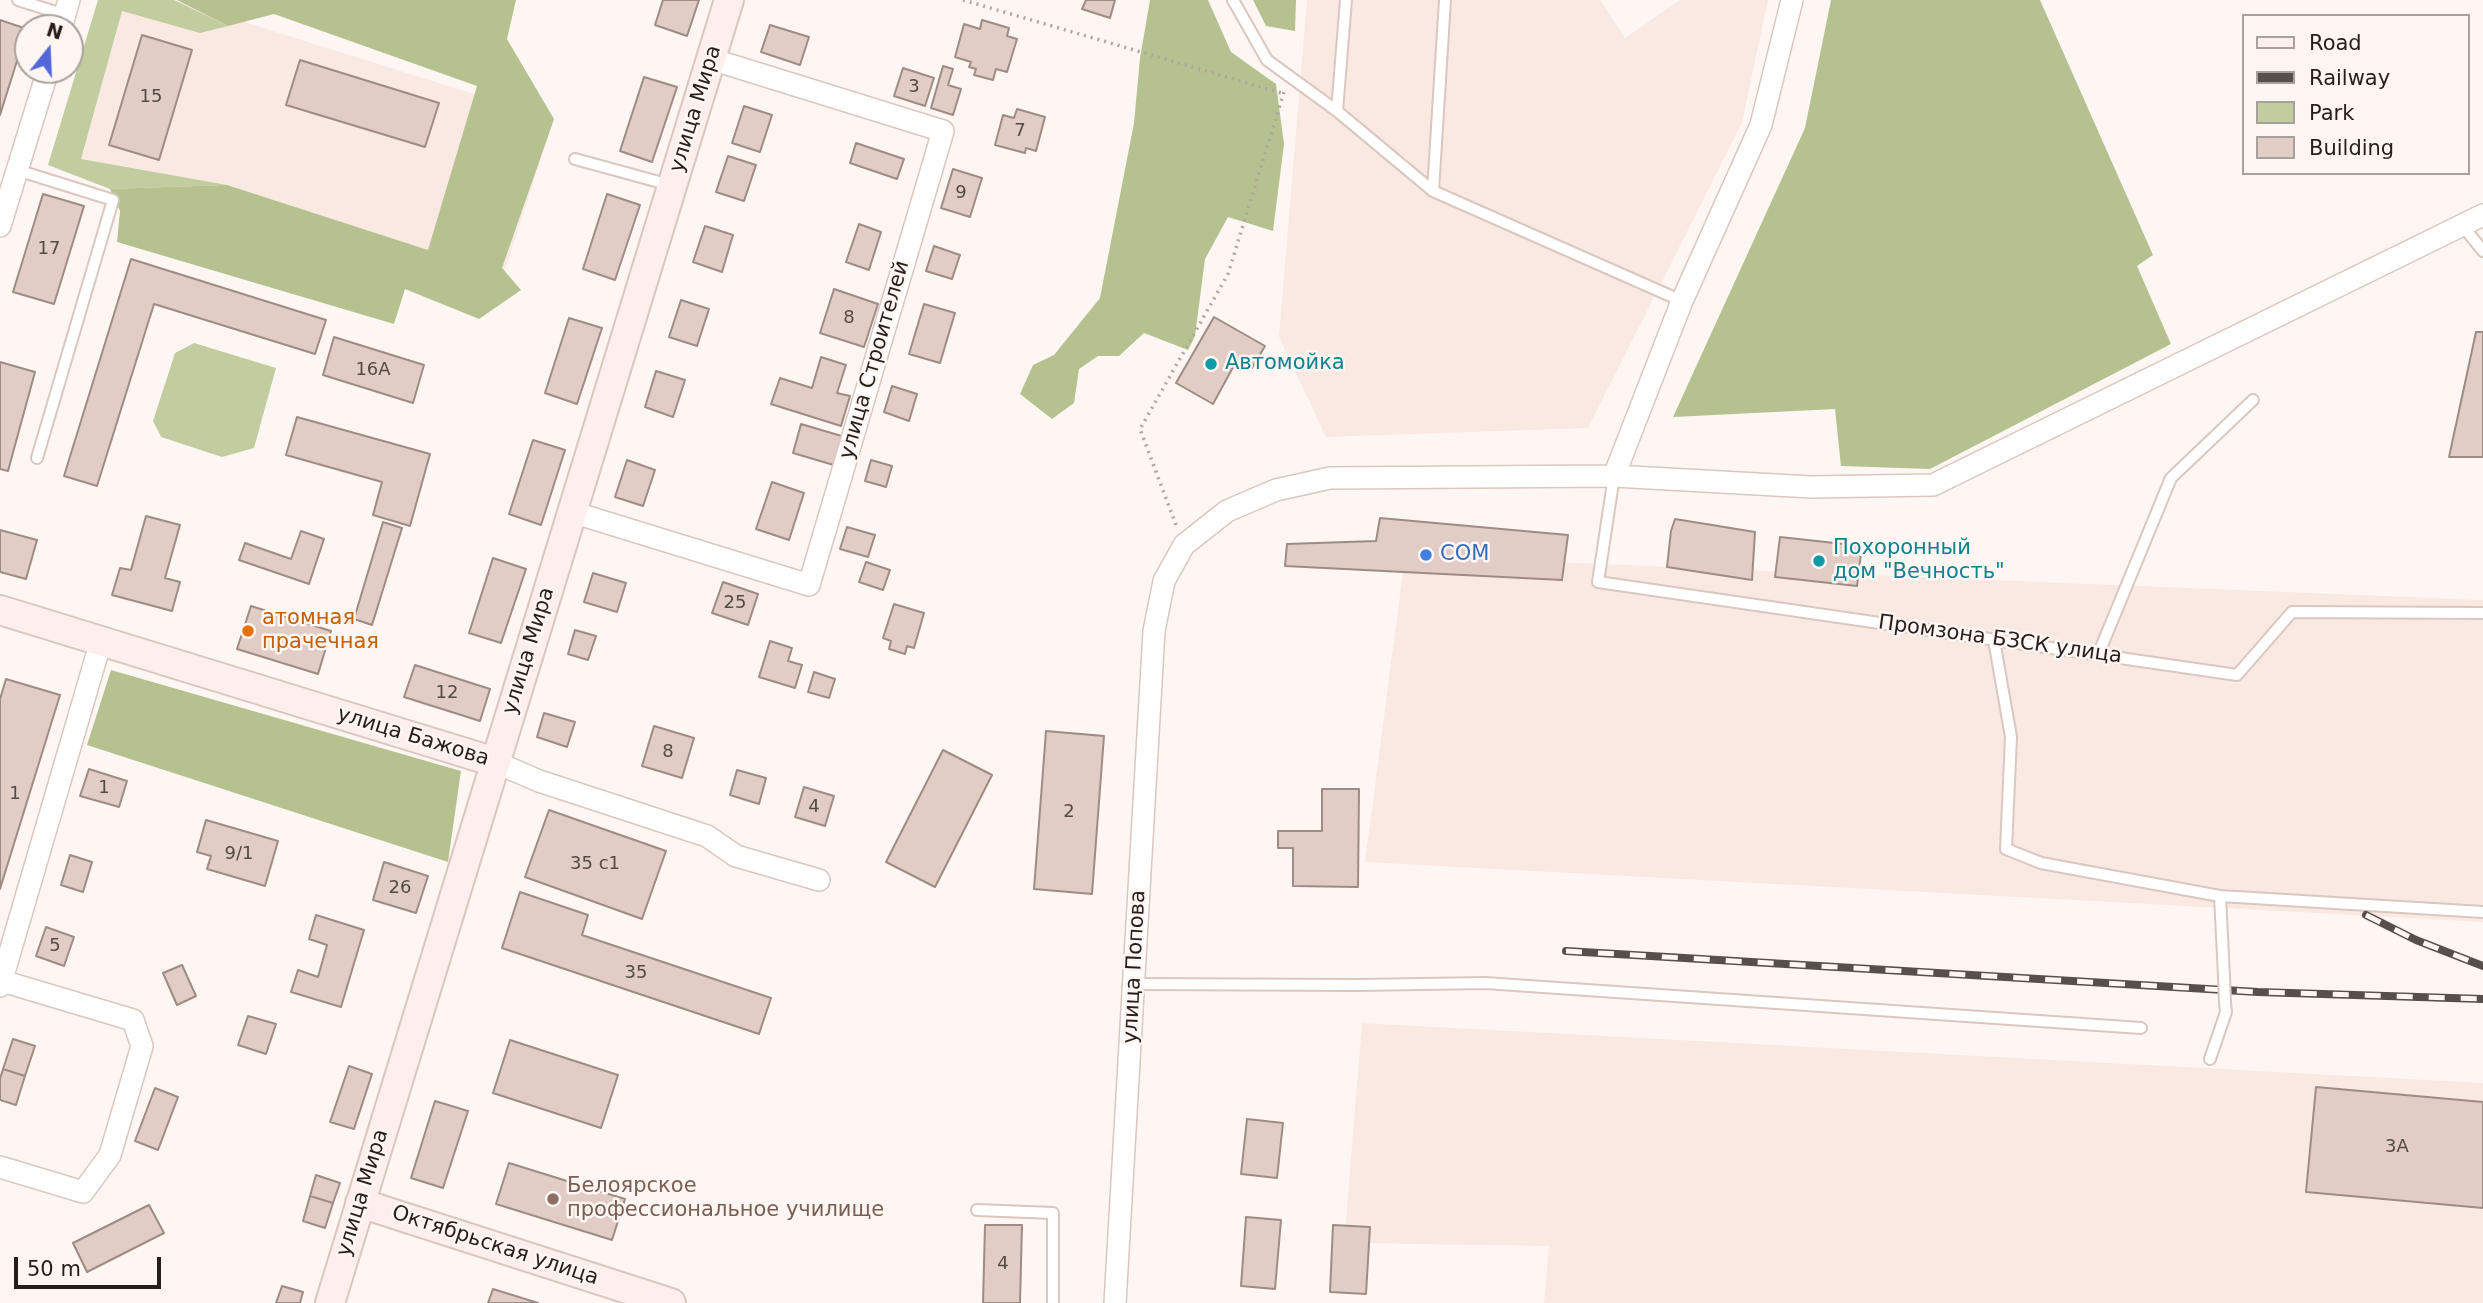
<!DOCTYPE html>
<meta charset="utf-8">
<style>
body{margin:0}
#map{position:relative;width:2483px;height:1303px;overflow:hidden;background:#fef6f3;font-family:"DejaVu Sans",sans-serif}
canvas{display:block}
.legend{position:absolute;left:2242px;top:14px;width:228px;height:161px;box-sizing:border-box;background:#fef6f3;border:2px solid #a7a09d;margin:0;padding:9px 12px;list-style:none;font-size:21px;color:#251e1b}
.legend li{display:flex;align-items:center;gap:14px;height:35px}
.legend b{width:35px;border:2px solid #a7a09d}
.north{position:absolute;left:14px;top:14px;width:70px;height:70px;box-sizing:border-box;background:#fef6f3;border:2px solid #a7a09d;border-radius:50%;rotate:18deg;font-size:19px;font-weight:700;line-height:28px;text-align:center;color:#251e1b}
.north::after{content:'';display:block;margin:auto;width:24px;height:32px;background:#5367dd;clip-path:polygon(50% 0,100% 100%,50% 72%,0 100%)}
.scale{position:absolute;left:14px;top:1257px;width:147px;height:32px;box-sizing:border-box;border:4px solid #251e1b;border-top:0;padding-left:9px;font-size:21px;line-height:24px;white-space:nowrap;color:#251e1b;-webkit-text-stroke:5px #fef6f3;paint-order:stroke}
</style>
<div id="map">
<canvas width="2483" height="1303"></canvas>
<ul class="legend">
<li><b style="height:9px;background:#feeeed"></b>Road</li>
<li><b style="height:9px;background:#564f4c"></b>Railway</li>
<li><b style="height:19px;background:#c1cd9e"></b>Park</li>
<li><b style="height:19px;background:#e1cdc5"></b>Building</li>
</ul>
<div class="north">N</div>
<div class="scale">50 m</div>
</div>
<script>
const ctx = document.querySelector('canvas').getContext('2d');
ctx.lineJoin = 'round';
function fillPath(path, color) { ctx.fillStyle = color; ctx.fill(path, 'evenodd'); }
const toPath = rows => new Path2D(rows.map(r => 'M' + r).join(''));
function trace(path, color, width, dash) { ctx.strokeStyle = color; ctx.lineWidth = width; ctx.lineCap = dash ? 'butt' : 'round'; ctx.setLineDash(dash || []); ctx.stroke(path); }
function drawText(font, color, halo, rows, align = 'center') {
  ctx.font = font + ' "DejaVu Sans",sans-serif'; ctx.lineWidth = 5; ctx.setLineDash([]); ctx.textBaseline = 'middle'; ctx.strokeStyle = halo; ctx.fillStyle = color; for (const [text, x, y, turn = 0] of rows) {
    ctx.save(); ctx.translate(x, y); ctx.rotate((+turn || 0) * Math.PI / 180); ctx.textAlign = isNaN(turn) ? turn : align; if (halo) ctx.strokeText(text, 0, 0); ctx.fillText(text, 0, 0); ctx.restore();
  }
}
fillPath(toPath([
 [98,0,174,0,554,119,494,304,48,165],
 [1307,0,1600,0,1625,38,1680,0,1768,0,1742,123,1588,428,1326,437,1279,337],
 [1405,556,2483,600,2483,922,1365,862],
 [1362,1023,2483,1083,2483,1303,1544,1303,1549,1246,1344,1243]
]), '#fae9e2');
fillPath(toPath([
 [98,0,174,0,228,26,200,33,122,11,81,159,227,185,110,189,48,165],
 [194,343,276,368,254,448,222,457,161,437,153,421,175,353]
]), '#c1cd9e');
fillPath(toPath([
 [177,0,516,0,507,39,554,119,502,268,521,290,479,319,405,289,394,324,117,242,120,211,110,189,227,185,428,250,477,86,274,14,228,26],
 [1150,0,1208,0,1231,52,1276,84,1284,144,1273,231,1228,217,1205,259,1195,336,1188,350,1144,333,1119,356,1098,356,1079,369,1074,403,1052,419,1020,394,1033,365,1054,355,1100,298,1134,123,1140,58],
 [1253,0,1296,0,1295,31,1266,26],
 [1831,0,2040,0,2153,255,2137,266,2171,344,1930,469,1841,466,1835,409,1673,417,1805,128],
 [111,670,461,771,448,862,87,745]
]), '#b5c28f');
const building = toPath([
 [663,0,699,0,687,36,655,25,663,0],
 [1086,0,1115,0,1110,18,1082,9,1086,0],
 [0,20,27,29,0,115,0,20],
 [982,20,1009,28,1007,36,1017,39,1007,72,996,69,993,80,974,75,976,69,969,67,971,62,955,57,964,24,980,29,982,20],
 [770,25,809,37,800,65,761,52,770,25],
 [142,35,192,50,159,160,109,145,142,35],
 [300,60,439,103,425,147,286,105,300,60],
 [943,66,953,69,948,85,961,89,953,115,931,108,943,66],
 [903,68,934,78,925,106,894,96,903,68],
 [644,77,677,87,652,162,620,151,644,77],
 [744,106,772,115,760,152,732,143,744,106],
 [1017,109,1045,117,1036,151,1026,148,1025,153,995,145,1003,115,1014,118,1017,109],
 [856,143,904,159,897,179,850,163,856,143],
 [728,156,756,165,744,201,716,192,728,156],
 [953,169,982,178,970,217,941,208,953,169],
 [43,194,84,206,54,304,13,292,43,194],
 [607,194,640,205,615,280,583,269,607,194],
 [859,224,881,232,869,270,846,262,859,224],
 [705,226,733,235,722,272,693,262,705,226],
 [934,246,960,255,952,279,926,271,934,246],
 [131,259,326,320,315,354,154,304,97,486,64,476,131,259],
 [834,289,878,304,864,347,820,333,834,289],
 [681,300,709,309,697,346,669,337,681,300],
 [924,304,955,313,940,363,909,354,924,304],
 [1214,317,1265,346,1252,368,1237,360,1213,404,1176,383,1214,317],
 [569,318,602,328,577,404,545,393,569,318],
 [2476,332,2483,332,2483,457,2449,457,2476,332],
 [334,337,424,365,413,403,323,375,334,337],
 [821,357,846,365,837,393,850,396,841,426,771,404,780,378,812,388,821,357],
 [0,362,35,372,8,471,0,469,0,362],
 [656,371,685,380,673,417,645,407,656,371],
 [892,386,917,394,909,421,884,412,892,386],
 [297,417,430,454,410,526,373,515,382,482,286,455,297,417],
 [801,424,845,437,837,466,793,453,801,424],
 [533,440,565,450,541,525,509,514,533,440],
 [627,460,655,470,643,506,615,497,627,460],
 [871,460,892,466,886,487,865,481,871,460],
 [772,482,804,493,789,540,756,529,772,482],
 [146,516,180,525,165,578,180,582,172,611,112,595,120,568,131,570,146,516],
 [1380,518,1568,535,1562,580,1285,566,1287,544,1376,541,1380,518],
 [1675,519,1755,532,1752,580,1667,567,1671,531,1675,519],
 [383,522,402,528,372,625,354,619,383,522],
 [847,527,875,535,868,557,840,549,847,527],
 [0,530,37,540,26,579,0,572,0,530],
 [301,531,324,539,309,584,239,560,245,543,291,559,301,531],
 [1780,537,1862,546,1857,586,1775,577,1780,537],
 [493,558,526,569,501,643,469,633,493,558],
 [866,562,890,570,883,590,859,582,866,562],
 [593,573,626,583,617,612,584,602,593,573],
 [723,582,758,594,748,625,712,613,723,582],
 [894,604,924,613,914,648,907,646,905,654,889,649,891,641,883,638,894,604],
 [251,606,331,631,318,674,237,649,251,606],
 [575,630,596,636,588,660,568,654,575,630],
 [770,641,792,648,788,661,802,665,795,688,759,677,770,641],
 [415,665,490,689,480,721,404,697,415,665],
 [814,672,835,679,829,698,808,692,814,672],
 [6,679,60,695,0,889,0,699,6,679],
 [544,713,575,722,567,747,537,737,544,713],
 [654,726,694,738,682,778,642,766,654,726],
 [1046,731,1104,736,1092,894,1034,889,1046,731],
 [943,750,992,775,935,887,886,862,943,750],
 [89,769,127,781,119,807,80,796,89,769],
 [737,770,766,778,759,804,730,795,737,770],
 [804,787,834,796,825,826,795,817,804,787],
 [1322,789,1359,789,1358,887,1293,886,1293,848,1278,848,1278,831,1322,831,1322,789],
 [549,810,666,851,642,919,525,877,549,810],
 [206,820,278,841,265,886,207,869,211,856,197,852,206,820],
 [70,855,92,862,83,892,61,885,70,855],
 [384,862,428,876,416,913,373,900,384,862],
 [520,892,588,915,582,935,771,998,759,1034,502,948,520,892],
 [316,915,364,930,341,1007,291,992,298,970,318,977,327,945,309,939,316,915],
 [46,927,74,937,64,966,36,956,46,927],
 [182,965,196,996,177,1005,163,973,182,965],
 [248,1016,276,1024,266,1054,238,1045,248,1016],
 [13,1039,35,1046,25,1076,3,1069,13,1039],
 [510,1040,618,1075,601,1128,493,1093,510,1040],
 [349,1066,372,1074,354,1129,330,1122,349,1066],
 [3,1069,25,1076,16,1105,0,1100,0,1079,3,1069],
 [2316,1087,2483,1102,2483,1208,2306,1192,2316,1087],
 [155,1088,178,1097,158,1150,135,1141,155,1088],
 [435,1101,468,1111,443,1188,411,1178,435,1101],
 [1247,1119,1283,1123,1277,1178,1241,1174,1247,1119],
 [509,1163,625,1199,612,1240,496,1204,509,1163],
 [316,1175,340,1183,333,1203,310,1196,316,1175],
 [310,1196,333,1203,325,1228,303,1221,310,1196],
 [149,1205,164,1233,87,1272,73,1243,149,1205],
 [1246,1217,1281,1220,1275,1289,1241,1286,1246,1217],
 [985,1225,1022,1225,1020,1303,983,1303,985,1225],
 [1333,1225,1370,1227,1366,1294,1330,1292,1333,1225],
 [282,1286,303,1292,300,1303,276,1303,282,1286],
 [493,1289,538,1303,488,1303,493,1289]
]);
fillPath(building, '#e1cdc5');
trace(building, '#9e8c84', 2);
const lane = toPath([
 [18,0,65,15],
 [1233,0,1267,60,1337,111,1433,191,1682,301],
 [1337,111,1346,0],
 [575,159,670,185],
 [17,170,113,200,37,458],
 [1433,191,1445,0],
 [2462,225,2483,251],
 [1614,476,1598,582,2237,675,2292,612,2483,613],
 [1994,640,2011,737,2006,849,2041,863,2220,896,2224,976],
 [2098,655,2171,478,2253,400],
 [2220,896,2483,912],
 [1134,984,1358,985,1485,983,2141,1028],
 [2210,1059,2226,1012,2225,1003],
 [977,1210,1053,1213,1053,1303]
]);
const street = toPath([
 [61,28,69,0],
 [0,226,48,70],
 [1614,476,1682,301,1761,125,1792,0],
 [572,512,809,585,943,131,711,59],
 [495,762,539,781,707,836,736,856,819,880],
 [0,986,101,641],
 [0,1167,83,1192,110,1155,142,1046,133,1020,2,981],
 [1115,1303,1154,631,1164,581,1184,545,1227,511,1276,490,1330,478,1614,476,1811,487,1933,485,2483,215]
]);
const secondary = toPath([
 [0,610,495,762],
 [360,1203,671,1303],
 [330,1303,729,0]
]);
trace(lane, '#dac7bf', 14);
trace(street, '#dac7bf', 24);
trace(secondary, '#dac7bf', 32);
trace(toPath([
 [963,0,1285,94],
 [1176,525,1140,429,1228,274,1284,92]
]), '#ada5a2', 3.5, [2, 5]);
trace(lane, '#fff', 10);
trace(street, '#fff', 21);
trace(secondary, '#feeeed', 28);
const rail = toPath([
 [2366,915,2416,940,2483,966],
 [1566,951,2258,992,2483,999]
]);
trace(rail, '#564f4c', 8);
trace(rail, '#fef6f3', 5, [16]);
const laneBridge = toPath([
 [2224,976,2225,1003]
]);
trace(laneBridge, '#dac7bf', 14, []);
trace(laneBridge, '#fff', 10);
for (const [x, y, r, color] of [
 [1211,364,7,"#0f9aa8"],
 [1426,555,7,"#3f7fe0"],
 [1819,561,7,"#0f9aa8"],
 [248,631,7,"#e8710a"],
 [553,1199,7,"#8d6e63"]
]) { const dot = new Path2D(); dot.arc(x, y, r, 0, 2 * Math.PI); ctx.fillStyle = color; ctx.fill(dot); trace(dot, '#fef6f3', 2.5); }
drawText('18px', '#544a46', null, [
 ["3",914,87],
 ["15",151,97],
 ["7",1020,131],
 ["9",961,193],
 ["17",49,249],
 ["8",849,318],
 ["16А",373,370],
 ["25",735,603],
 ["12",447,693],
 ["8",668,752],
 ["1",104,788],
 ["1",15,794],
 ["4",814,807],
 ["2",1069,812],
 ["9/1",239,854],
 ["35 с1",595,864],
 ["26",400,888],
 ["5",55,946],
 ["35",636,973],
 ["3А",2397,1147],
 ["4",1003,1264]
]);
drawText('21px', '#251e1b', '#fef6f3', [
 ["улица Мира",696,109,-73],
 ["улица Строителей",875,360,-74],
 ["Промзона БЗСК улица",2000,640,8],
 ["улица Мира",529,651,-73],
 ["улица Бажова",413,737,17],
 ["улица Попова",1135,967,-87],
 ["улица Мира",363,1193,-73],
 ["Октябрьская улица",495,1246,18]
]);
drawText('21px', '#0d838f', '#fef6f3', [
 ["Автомойка",1225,364],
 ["Похоронный",1833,549],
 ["дом \"Вечность\"",1833,573]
], 'left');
drawText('21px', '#366cbe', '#fef6f3', [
 ["СОМ",1440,555]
], 'left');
drawText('21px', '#c56008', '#fef6f3', [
 ["атомная",262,619],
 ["прачечная",262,643]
], 'left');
drawText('21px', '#785e54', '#fef6f3', [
 ["Белоярское",567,1187],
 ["профессиональное училище",567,1211]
], 'left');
</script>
